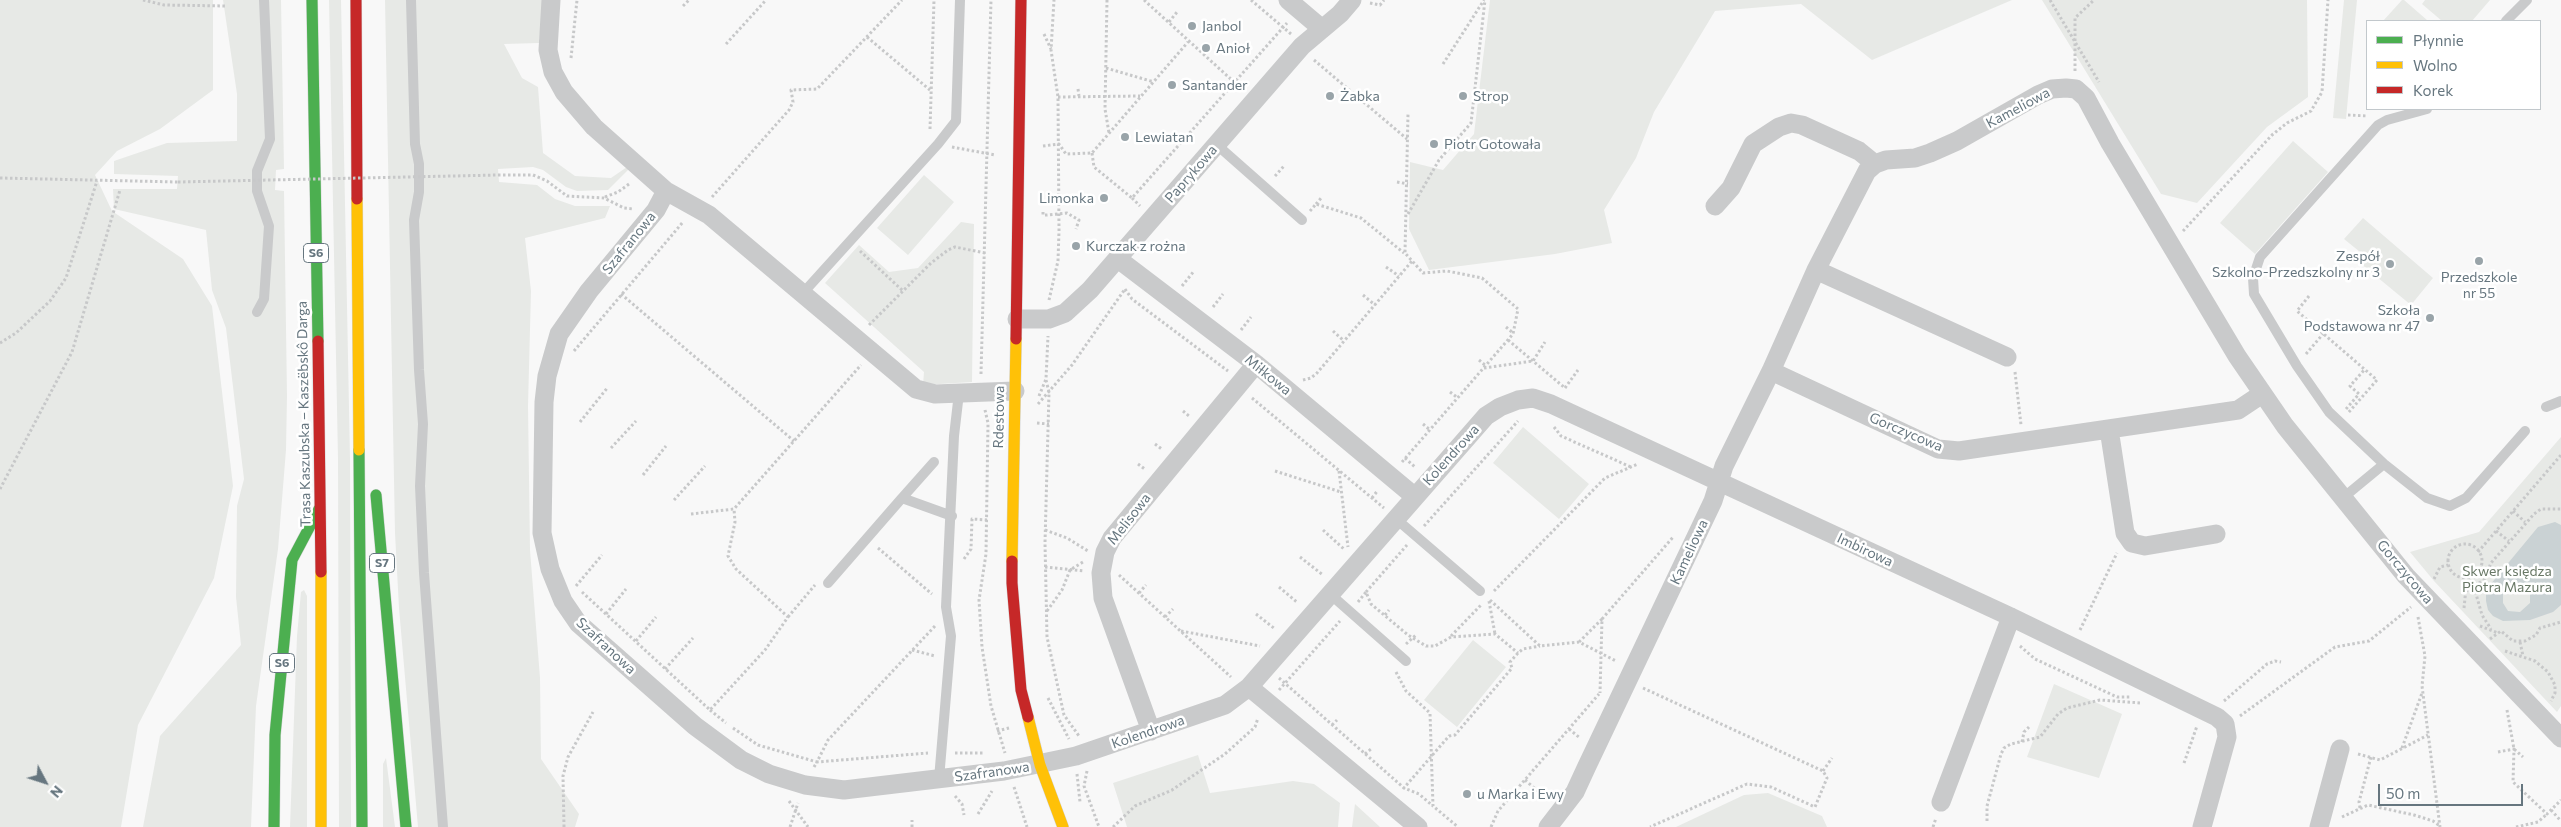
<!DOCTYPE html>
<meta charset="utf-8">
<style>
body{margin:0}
#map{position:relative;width:2561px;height:827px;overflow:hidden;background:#f8f8f8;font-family:Commissioner,sans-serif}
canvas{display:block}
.legend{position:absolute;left:2366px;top:20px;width:175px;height:90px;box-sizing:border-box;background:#fff;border:1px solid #c2c8cc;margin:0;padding:6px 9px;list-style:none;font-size:15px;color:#66767f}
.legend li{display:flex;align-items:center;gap:10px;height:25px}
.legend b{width:25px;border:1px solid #c2c8cc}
.north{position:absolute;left:20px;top:757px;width:50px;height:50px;-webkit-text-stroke:4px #fff;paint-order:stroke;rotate:130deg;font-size:14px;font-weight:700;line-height:20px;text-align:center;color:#66767f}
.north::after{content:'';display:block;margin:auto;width:18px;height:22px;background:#66767f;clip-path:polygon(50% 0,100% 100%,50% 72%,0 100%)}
.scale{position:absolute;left:2378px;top:784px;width:145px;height:22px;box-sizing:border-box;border:2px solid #66767f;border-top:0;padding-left:6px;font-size:15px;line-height:18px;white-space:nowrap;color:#66767f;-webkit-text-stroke:4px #fff;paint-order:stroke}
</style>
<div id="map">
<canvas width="2561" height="827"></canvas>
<ul class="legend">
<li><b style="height:6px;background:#4caf50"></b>Płynnie</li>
<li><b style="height:6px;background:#ffc107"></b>Wolno</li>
<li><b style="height:6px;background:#c62828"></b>Korek</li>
</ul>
<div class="north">N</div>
<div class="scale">50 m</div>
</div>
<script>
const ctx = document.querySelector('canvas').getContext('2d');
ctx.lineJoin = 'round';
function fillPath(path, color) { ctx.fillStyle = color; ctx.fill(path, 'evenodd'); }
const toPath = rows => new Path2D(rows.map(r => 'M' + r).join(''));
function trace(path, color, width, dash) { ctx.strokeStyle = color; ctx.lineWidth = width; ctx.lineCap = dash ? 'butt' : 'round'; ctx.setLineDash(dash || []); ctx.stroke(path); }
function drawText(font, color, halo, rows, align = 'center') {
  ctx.font = font + ' Commissioner,sans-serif'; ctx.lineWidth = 5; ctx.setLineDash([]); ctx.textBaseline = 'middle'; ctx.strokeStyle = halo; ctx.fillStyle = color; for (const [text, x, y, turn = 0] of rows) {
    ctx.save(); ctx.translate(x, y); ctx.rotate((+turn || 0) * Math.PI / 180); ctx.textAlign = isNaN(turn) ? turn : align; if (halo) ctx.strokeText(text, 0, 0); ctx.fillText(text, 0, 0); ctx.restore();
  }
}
fillPath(toPath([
 [0,0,213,0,213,90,160,129,117,151,95,175,112,211,183,259,212,306,233,486,214,578,138,725,121,827,0,827],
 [223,0,281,0,284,169,276,170,275,190,284,191,287,396,286,450,278,549,256,706,251,827,143,827,160,736,241,645,236,597,237,506,244,479,226,328,212,290,206,230,114,209,113,189,177,189,178,176,114,174,114,161,167,143,237,141,237,94],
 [329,0,341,0,350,459,351,827,339,827,338,459],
 [385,0,543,0,539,43,504,44,522,78,538,87,543,153,575,176,611,178,627,167,629,169,608,190,577,191,566,187,543,170,533,167,498,169,499,182,537,185,555,199,575,206,610,206,605,218,525,238,531,291,528,406,530,550,540,678,541,759,579,814,575,827,418,827,399,608,395,533],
 [1490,0,2012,0,1872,60,1801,4,1715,11,1654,112,1636,158,1604,210,1612,243,1555,254,1429,270,1409,229,1410,162,1443,170,1474,134],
 [2042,0,2307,0,2308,97,2267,127,2197,203,2161,194],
 [2344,0,2357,0,2346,119,2333,118],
 [2402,0,2404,0,2427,20,2383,21],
 [2425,0,2490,0,2472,21,2442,21,2422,4],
 [2293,141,2328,172,2255,254,2220,223],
 [924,175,954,202,908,255,877,228],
 [2363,218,2433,278,2411,305,2360,263,2365,256,2344,239],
 [961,222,974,224,972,382,923,385,924,372,825,283,859,245,889,272,918,268],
 [1523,427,1589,484,1559,519,1493,463],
 [2561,437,2561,706,2557,712,2434,581,2410,552,2479,532],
 [304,590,307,596,307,827,290,827,297,636,301,592],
 [1473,640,1506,667,1457,727,1424,700],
 [2054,684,2122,714,2099,778,2027,757],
 [1198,755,1210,793,1293,781,1314,784,1340,803,1338,827,1127,827,1113,783],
 [386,758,395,827,383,827,383,764],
 [1768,793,1822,816,1827,827,1676,827,1744,795],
 [1355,804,1380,827,1352,827]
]), '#e7e9e6');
fillPath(toPath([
 [2555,522,2561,525,2561,605,2553,612,2530,620,2503,621,2493,616,2488,610,2486,601,2486,593,2490,585,2538,527],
 [2520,583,2525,585,2530,593,2530,603,2520,612,2508,611,2503,603,2503,594]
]), '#cad2d4');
const fast = toPath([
 [312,0,318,341],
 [359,450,362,827],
 [376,495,406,827],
 [274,827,275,735,292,560,319,509]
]);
const slow = toPath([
 [357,199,359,450],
 [1012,561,1016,339],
 [321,572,321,827],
 [1028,717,1040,765,1063,827]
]);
const jam = toPath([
 [356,0,357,199],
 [1016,339,1021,0],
 [318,341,321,572],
 [1012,561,1012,583,1021,690,1028,717]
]);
trace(fast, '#d3d4d5', 12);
trace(slow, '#d3d4d5', 12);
trace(jam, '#d3d4d5', 12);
trace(toPath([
 [143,0,164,5,227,6],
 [1107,0,1105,109,1109,133],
 [1144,0,1234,82],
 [1251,0,1291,34],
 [2050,0,2099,82],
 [1370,3,1380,5,1384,0],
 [683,6,689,0],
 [1169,22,1177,12],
 [1044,34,1051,49],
 [867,37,930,90],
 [726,44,766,0],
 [571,58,577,0],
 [1314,60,1407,139],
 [1443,64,1484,0],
 [1106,68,1154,82],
 [2075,71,2075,18,2094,0],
 [1078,89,1079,96],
 [1058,97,1140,96],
 [2348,115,2368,116],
 [930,129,934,0],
 [1043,146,1059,144,1066,154,1092,153,1188,42],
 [952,147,995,155],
 [1092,153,1094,167,1132,198,1287,23],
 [498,175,533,175,547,181,567,196,604,198,624,208,633,209],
 [1275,176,1284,166],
 [0,178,178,182],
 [1397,182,1408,184],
 [605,197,618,192,629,184],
 [712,197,789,110,793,102,791,90,817,89,902,0],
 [1132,198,1140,206],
 [1316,204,1322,197],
 [1310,211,1316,204,1361,218,1404,253],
 [1043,212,1043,215,1047,215,1067,213,1079,220,1076,229],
 [1408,214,1439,160,1471,123,1485,0],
 [2183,231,2272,135,2287,123,2311,111,2322,92,2328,0],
 [860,251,903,291],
 [1386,267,1399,276],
 [1182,286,1194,271],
 [1125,289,1132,299,1228,371],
 [621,294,794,441],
 [1363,295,1375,305],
 [2309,296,2297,311,2377,380,2348,413],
 [1049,300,1058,261,1059,231,1058,97,1051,50,1054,0],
 [1213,307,1223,294],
 [869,325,931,263,948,250,955,247,985,253],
 [1506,327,1513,333],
 [1241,330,1251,317],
 [1333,331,1344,341],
 [1508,340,1565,388],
 [0,343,16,333,50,301,66,278,97,181],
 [574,351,683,222],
 [2306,354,2323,334],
 [1479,360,1486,366],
 [1484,368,1533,361,1545,342],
 [2015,372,2021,425],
 [981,374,991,0],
 [1046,380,1049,392,1045,543,1047,637,1064,715,1079,736],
 [1303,380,1311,378,1317,373,1412,261],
 [1565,388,1578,370],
 [1450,392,1458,398],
 [1039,396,1046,379,1048,336],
 [1252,398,1384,508],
 [1038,404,1072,365,1125,289],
 [2346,409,2359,394,2350,386,2365,369],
 [985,410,988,423,986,554,979,600,982,647,991,706,1005,753],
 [1183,411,1189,416],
 [580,422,608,387],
 [1037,423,1049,424],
 [1423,424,1430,430],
 [1554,427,1561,436,1631,467],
 [1155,444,1163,450],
 [611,448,636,421],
 [1405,458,1416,468],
 [1402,462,1513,334,1518,309,1482,278,1447,271,1423,273,1405,253,1408,114],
 [1138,464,1146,470],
 [1275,471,1341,492],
 [1339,471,1348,547],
 [643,475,666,446],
 [0,489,72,352,120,190],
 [1372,498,1378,490],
 [674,500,705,466],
 [2513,511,2525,522],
 [691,514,734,509,861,365],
 [1424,526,1518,421],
 [1045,530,1067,538,1088,551],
 [1323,530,1345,550],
 [2496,531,2509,541],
 '2448 561a17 17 0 1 1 34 0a17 17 0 1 1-34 0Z',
 [878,548,932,594],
 [2478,552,2561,455],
 [1300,557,1323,575],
 [964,559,971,549,972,519,987,520],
 [1045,567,1084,571],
 [1119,575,1231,677],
 [2434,579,2440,567,2448,565],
 [576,586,602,555],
 [1279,587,1298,603],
 [2474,587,2482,615,2491,629],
 [1494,591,1605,478,1638,464],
 [2466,591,2484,580,2491,563,2534,514,2541,509,2561,509],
 [582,592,710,710,765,650,788,617,736,569,728,556,735,522,734,509],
 [1366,592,1407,545],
 [1139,593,1146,585],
 [1490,600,1540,646,1579,642,1616,661],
 [1489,601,1495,634],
 [1358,602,1366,592,1371,604,1408,635,1426,646,1435,646,1451,637,1495,634,1518,653],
 [2464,608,2467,578],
 [1047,611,1062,590,1070,570,1083,562],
 [606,614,626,589],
 [1256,614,1275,629],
 [1385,615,1389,610],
 [788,617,815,585],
 [1165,617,1173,609],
 [2418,617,2425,656,2422,686,2440,827],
 [1602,619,1674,536],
 [2480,626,2498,633],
 [2080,630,2117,553],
 [1181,631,1260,646],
 [1451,636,1481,605],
 [2490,639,2501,631,2513,641,2525,641,2536,635,2540,628,2561,622],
 [636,641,656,617],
 [1579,642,1602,619,1600,693],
 [2520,642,2523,656],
 [1406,644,1417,634],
 [2020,646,2035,659,2048,665,2117,697,2130,697],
 [912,650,935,656],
 [2505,651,2535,661,2548,672,2555,685,2555,693,2551,701],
 [665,669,693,638],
 [1396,672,1406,691,1430,713,1433,806,1458,827],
 [1279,678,1404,788,1419,794,1433,806],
 [1643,688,1823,771,1827,778,1815,807,1771,787,1747,784,1650,827],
 [1279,690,1340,621],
 [1048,698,1069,739],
 [2224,701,2267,664,2275,661,2281,662],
 [710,710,726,723],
 [2507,710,2514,749,2523,757],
 [2240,716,2335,647,2369,641,2411,607],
 [1332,725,1337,720],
 [733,728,758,745,817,762,828,740,935,626],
 [1569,729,1580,738],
 [997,731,1009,728],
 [2022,742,2024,732,2029,727],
 [2402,748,2422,693],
 [2498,752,2514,749,2513,782,2547,814,2561,800],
 [955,753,983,753],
 [1365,754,1371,749],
 [2358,754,2380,760,2428,735],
 [2184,763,2197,726],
 [814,767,817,762,928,753],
 [1087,771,1084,786,1099,827],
 [1823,771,1832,758],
 [1077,774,1080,802],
 [1525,780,1547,799],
 [1014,787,1027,827],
 [1403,789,1449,736,1455,735,1512,668,1510,662,1518,653,1523,649,1540,646],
 [955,796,962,804,964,815],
 [789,801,808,827],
 [2360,808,2359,802,2371,757],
 [2551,810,2561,821],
 [978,814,992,791],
 [2342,817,2368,805,2414,815,2433,821,2440,826],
 [1987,821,1987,806,2001,754,2004,748,2011,744,2040,737,2058,714,2067,708,2100,700,2141,703],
 [564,827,563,776,568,757,593,712],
 [790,827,798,803],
 [912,827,912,820],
 [1113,827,1135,806,1172,790,1225,754,1255,727,1258,718],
 [1491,827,1498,811,1599,694],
 [1933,827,1936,818],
 [2516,827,2538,822,2547,814]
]), '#c7c8c9', 3, [2.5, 2.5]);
trace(toPath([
 [411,0,415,144,419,164,419,192,414,220,419,370,423,424,420,486,424,573,443,827],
 [2506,21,2527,0],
 [2427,109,2387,120,2378,125,2260,257,2253,278,2254,294,2297,366,2329,412,2384,464,2427,498,2450,506,2466,498,2525,431],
 [1217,145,1302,220],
 [803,293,938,144,956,121,960,0],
 [257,312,264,299,269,226,257,191,257,171,270,139,264,0],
 [2546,407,2561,401],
 [2344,497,2384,464],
 [902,498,934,462],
 [1395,518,1480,591],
 [828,583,902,498,952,516],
 [1330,594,1406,661],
 [939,779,951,636,946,607,954,436,959,393]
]), '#c9cacb', 10);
trace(toPath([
 [551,0,548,50,553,72,564,92,594,127,666,191,709,215,916,389,935,394,1015,391],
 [1288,0,1321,28],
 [666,191,656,210,589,291,559,334,547,376,544,402,542,533,550,569,563,601,578,623,695,726,741,760,769,774,805,785,844,790,1004,771,1076,756,1225,705,1249,687,1486,416,1500,407,1518,400,1533,398,1551,404,2011,617,2217,717,2225,724,2227,737,2202,827],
 [1715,206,1731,188,1753,144,1779,127,1791,123,1802,125,1859,151,1875,164],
 [1118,259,1256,364,1414,496],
 [1816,270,2007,357],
 [1017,319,1049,319,1065,313,1090,290,1302,46,1340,14,1352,0],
 [1771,371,1938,449,1959,451,2238,410,2262,394],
 [2109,429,2125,533,2132,543,2145,546,2216,534],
 [1249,687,1418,827],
 [1151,731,1103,598,1101,573,1105,552,1112,538,1256,364],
 [1941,802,2011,617],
 [1548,827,1575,792,1587,766,1713,501,1724,466,1771,371,1816,270,1867,171,1875,164,1886,160,1915,158,1930,153,1957,141,2038,95,2052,89,2066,88,2076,89,2086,98,2110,143,2237,356,2285,426,2406,576,2561,738],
 [2319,827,2340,749]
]), '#c9cacb', 19);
trace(fast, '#4caf50', 11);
trace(slow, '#ffc107', 11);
trace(jam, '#c62828', 11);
trace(toPath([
 [178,182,498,175]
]), '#c7c8c9', 3, [2.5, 2.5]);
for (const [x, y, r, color] of [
 [1192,26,5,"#99a4a9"],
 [1206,48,5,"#99a4a9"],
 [1172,85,5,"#99a4a9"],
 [1330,96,5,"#99a4a9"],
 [1463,96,5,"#99a4a9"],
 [1125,137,5,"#99a4a9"],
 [1434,144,5,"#99a4a9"],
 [1104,198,5,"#99a4a9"],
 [1076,246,5,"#99a4a9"],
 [2479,261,5,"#99a4a9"],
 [2390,264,5,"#99a4a9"],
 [2430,318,5,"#99a4a9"],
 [1467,794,5,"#99a4a9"]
]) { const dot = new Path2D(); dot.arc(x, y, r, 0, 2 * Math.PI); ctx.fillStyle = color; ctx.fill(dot); trace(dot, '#fff', 2); }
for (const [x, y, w] of [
 [316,253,25],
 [382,563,25],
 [282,663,25]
]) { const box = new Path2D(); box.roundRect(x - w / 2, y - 9.5, w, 19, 4); ctx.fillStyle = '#fff'; ctx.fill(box); trace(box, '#66767f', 1); }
drawText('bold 12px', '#66767f', null, [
 ["S6",316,253],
 ["S7",382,563],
 ["S6",282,663]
]);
drawText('14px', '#66767f', '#fff', [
 ["Janbol",1202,26],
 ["Anioł",1216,48],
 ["Santander",1182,85],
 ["Żabka",1340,96],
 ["Strop",1473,96],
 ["Lewiatan",1135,137],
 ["Piotr Gotowała",1444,144],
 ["Limonka",1094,198,"right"],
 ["Kurczak z rożna",1086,246],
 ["Zespół",2380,256,"right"],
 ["Szkolno-Przedszkolny nr 3",2380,272,"right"],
 ["Przedszkole",2479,277,"center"],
 ["nr 55",2479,293,"center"],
 ["Szkoła",2420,310,"right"],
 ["Podstawowa nr 47",2420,326,"right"],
 ["u Marka i Ewy",1477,794]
], 'left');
drawText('14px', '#66767f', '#fff', [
 ["Kameliowa",2018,108,-28],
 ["Paprykowa",1191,174,-49],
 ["Szafranowa",629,243,-51],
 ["Miłkowa",1268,375,39],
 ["Trasa Kaszubska – Kaszëbskô Darga",304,414,-91],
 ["Rdestowa",999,417,-89],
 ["Gorczycowa",1906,432,23],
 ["Kolendrowa",1451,455,-48],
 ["Melisowa",1129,519,-52],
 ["Imbirowa",1865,550,25],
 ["Kameliowa",1689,552,-65],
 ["Gorczycowa",2405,572,50],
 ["Szafranowa",606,646,43],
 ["Kolendrowa",1148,732,-19],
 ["Szafranowa",992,772,-8]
]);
drawText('14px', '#697866', '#fff', [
 ["Skwer księdza",2507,571],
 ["Piotra Mazura",2507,587]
]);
</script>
